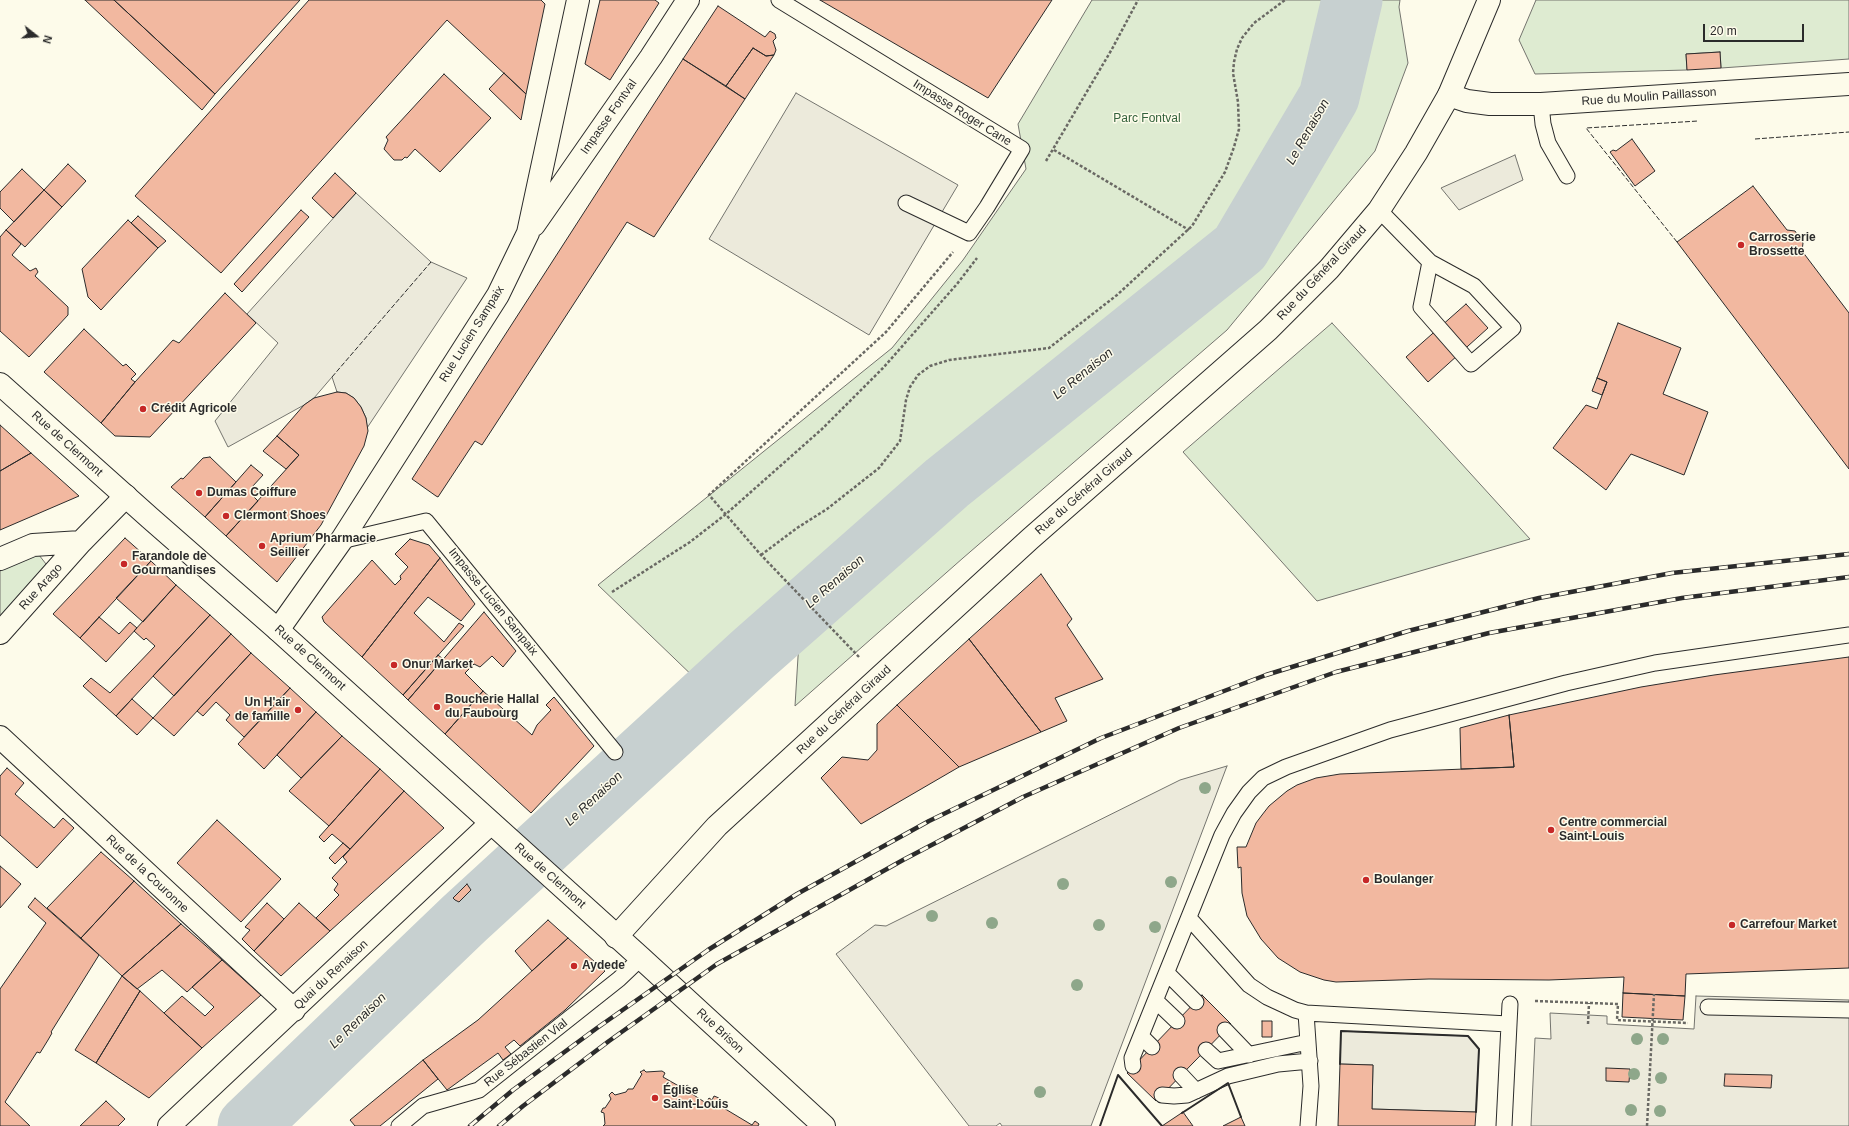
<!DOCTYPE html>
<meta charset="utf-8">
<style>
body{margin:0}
#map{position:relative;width:1849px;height:1126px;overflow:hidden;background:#fdfbea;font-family:Helvetica,sans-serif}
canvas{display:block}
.north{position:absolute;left:16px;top:16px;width:40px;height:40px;-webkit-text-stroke:3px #fdfbea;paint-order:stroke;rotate:107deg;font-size:11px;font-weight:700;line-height:16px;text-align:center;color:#2b2b2b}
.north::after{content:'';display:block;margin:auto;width:14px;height:18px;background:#2b2b2b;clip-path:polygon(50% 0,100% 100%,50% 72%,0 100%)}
.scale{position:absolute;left:1703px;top:24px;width:101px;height:18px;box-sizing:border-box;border:2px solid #2b2b2b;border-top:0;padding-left:5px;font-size:12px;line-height:14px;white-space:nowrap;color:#2b2b2b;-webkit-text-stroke:3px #fdfbea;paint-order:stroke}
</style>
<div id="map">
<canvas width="1849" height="1126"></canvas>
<div class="north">N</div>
<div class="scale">20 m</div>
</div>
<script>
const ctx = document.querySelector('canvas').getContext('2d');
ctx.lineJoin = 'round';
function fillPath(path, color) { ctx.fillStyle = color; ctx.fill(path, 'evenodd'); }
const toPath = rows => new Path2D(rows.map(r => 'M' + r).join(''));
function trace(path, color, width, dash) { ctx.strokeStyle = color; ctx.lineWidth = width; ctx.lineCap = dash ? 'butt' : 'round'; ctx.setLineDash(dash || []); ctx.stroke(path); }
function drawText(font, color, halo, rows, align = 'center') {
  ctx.font = font + ' Helvetica,sans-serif'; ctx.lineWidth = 3; ctx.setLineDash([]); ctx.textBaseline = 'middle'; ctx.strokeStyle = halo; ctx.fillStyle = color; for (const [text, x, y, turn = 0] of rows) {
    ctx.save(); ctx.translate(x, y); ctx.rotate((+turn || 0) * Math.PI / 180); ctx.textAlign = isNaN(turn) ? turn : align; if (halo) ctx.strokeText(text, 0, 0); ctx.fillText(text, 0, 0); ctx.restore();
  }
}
const green = toPath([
 [1092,0,1400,0,1399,7,1408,63,1375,151,1227,330,963,558,795,706,803,575,700,683,598,585,892,348,963,260,1026,169,1018,124,1092,0],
 [1536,0,1849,0,1849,59,1721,68,1720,52,1686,54,1687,70,1535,74,1519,40,1536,0],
 [1332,323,1430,429,1530,539,1317,601,1183,452,1332,323],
 [39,555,46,564,44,571,0,618,0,571,31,556,39,555]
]);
fillPath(green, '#deebd1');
trace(green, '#74746e', 1);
const parking = toPath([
 [796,93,958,185,869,335,709,239,796,93],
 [1515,155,1523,180,1459,210,1441,188,1515,155],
 [356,193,431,262,467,278,367,428,366,418,361,407,354,398,346,393,337,392,332,377,314,398,304,405,228,447,215,421,278,343,247,314,356,193],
 [1227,766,1091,1126,1002,1126,1000,1123,996,1126,969,1126,836,954,875,925,886,926,1180,780,1227,766],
 [1696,996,1849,1000,1849,1126,1531,1126,1535,1038,1551,1039,1550,1013,1607,1016,1607,1024,1694,1029,1696,996],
 [1341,1031,1468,1036,1479,1049,1476,1112,1372,1109,1373,1065,1340,1064,1341,1031]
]);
fillPath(parking, '#eceadb');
trace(parking, '#74746e', 1);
trace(toPath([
 [248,1126,464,919,753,654,947,483,1240,248,1329,97,1352,0]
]), '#c7d0d0', 61);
const building = toPath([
 [85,0,114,0,215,94,202,110,85,0],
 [114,0,300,0,215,94,114,0],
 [309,0,541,0,545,4,526,94,447,20,221,273,135,196,309,0],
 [600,0,655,0,659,3,610,80,585,64,600,0],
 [820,0,1052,0,988,98,820,0],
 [718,6,765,37,770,31,775,34,776,38,773,41,776,50,774,55,766,56,753,48,726,86,683,59,718,6],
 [753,48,766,56,774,55,745,99,726,86,753,48],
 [1720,52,1721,68,1687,70,1686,54,1720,52],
 [683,59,745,99,654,237,627,222,482,445,475,441,438,497,436,496,412,479,683,59],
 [504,73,526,94,521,120,489,89,504,73],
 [444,74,491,118,440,172,415,149,407,158,405,157,402,160,394,160,384,149,388,140,386,137,444,74],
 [1632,139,1655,171,1635,186,1610,152,1613,150,1616,151,1632,139],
 [68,164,86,181,62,207,44,190,68,164],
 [22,169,44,190,14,222,0,208,0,192,22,169],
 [335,173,356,193,333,218,312,198,335,173],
 [1753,186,1787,230,1795,231,1803,243,1802,251,1849,313,1849,469,1677,242,1753,186],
 [44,190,62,207,25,247,6,230,44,190],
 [301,210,309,217,242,292,234,284,301,210],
 [138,216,166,241,158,248,131,223,138,216],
 [128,220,158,248,101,310,88,297,82,269,128,220],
 [6,230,21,244,12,255,30,271,36,268,38,272,35,276,68,307,68,315,29,357,0,331,0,237,6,230],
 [225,293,256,323,150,437,115,436,101,423,135,382,173,340,179,343,225,293],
 [1466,304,1488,328,1428,382,1406,357,1466,304],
 [1618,323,1681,348,1663,394,1708,412,1684,475,1631,454,1606,490,1553,448,1586,405,1597,409,1607,382,1597,378,1618,323],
 [84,329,123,366,126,364,136,374,131,379,135,382,101,423,44,372,84,329],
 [1597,378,1607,382,1602,395,1592,391,1597,378],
 [337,392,346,393,354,398,361,407,366,418,368,431,364,446,321,525,277,582,226,536,299,455,277,436,304,405,314,398,337,392],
 [0,425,31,453,0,471,0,425],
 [277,436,299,455,286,469,263,451,277,436],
 [31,453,79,496,0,530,0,471,31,453],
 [210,457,236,482,205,517,171,487,181,478,183,479,203,458,210,457],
 [251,465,263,475,252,487,257,491,254,497,258,501,226,536,205,517,251,465],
 [125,538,151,561,80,638,53,614,125,538],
 [410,539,429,545,440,558,362,657,324,622,322,617,372,560,395,585,401,579,400,576,408,567,395,554,410,539],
 [440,558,475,604,461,621,428,597,414,613,444,642,459,623,464,626,403,695,362,657,440,558],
 [151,561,176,585,143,622,116,598,151,561],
 [1041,574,1072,619,1067,625,1103,679,1055,698,1067,721,1041,732,969,639,1041,574],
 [176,585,210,615,116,716,83,686,91,678,110,693,155,646,146,638,144,640,134,631,176,585],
 [484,612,516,651,503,667,492,656,480,667,474,664,465,673,483,691,445,734,408,700,484,612],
 [210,615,231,634,174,696,153,676,210,615],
 [99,617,119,634,130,622,137,628,106,662,80,638,99,617],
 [231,634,251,653,174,736,153,718,231,634],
 [969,639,1041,732,959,767,897,705,969,639],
 [251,653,290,688,244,737,226,720,230,715,216,702,203,716,197,711,251,653],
 [438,655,443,659,408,700,403,695,438,655],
 [1849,657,1849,968,1686,974,1685,996,1623,993,1624,977,1549,980,1429,979,1336,982,1324,980,1300,972,1278,958,1261,939,1247,916,1242,893,1241,867,1238,868,1237,847,1246,847,1256,823,1262,815,1269,806,1287,791,1297,785,1316,778,1340,774,1514,767,1509,715,1641,687,1714,675,1849,657],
 [290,688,316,712,264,769,238,744,290,688],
 [483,691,532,735,537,725,551,710,546,705,554,697,594,746,531,813,445,734,483,691],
 [132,699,153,718,137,735,116,716,132,699],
 [897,705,959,767,861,824,821,778,842,757,868,760,877,750,877,724,897,705],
 [316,712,342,736,301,778,277,755,316,712],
 [1509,715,1514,767,1461,769,1460,728,1509,715],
 [342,736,380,769,329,826,289,791,342,736],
 [7,768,24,783,15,794,54,828,63,818,74,828,37,868,0,835,0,776,7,768],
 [380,769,404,791,350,849,332,834,324,842,319,837,380,769],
 [404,791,444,828,330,931,316,918,339,895,334,890,338,884,332,878,347,862,343,857,404,791],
 [217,820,281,879,241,922,177,863,217,820],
 [343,843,350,849,335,864,329,858,343,843],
 [101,852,134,881,81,938,47,908,101,852],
 [0,866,21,884,0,908,0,866],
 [134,881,181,924,122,976,81,938,134,881],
 [467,884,471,890,459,902,455,900,453,898,467,884],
 [35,898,99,955,51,1032,52,1033,48,1040,40,1053,37,1052,5,1102,30,1126,0,1126,0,989,46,923,28,907,35,898],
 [267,903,284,919,254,951,242,939,250,930,245,927,267,903],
 [299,903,330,931,281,976,254,951,299,903],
 [548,920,568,938,532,971,515,951,548,920],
 [181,924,222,960,187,992,162,970,137,989,122,976,181,924],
 [568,938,605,971,565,1010,520,1046,514,1040,505,1047,511,1054,503,1060,498,1053,447,1090,423,1060,478,1020,568,938],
 [222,960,261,995,202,1048,164,1013,182,996,205,1016,214,1007,192,987,222,960],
 [122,976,140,991,96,1063,75,1050,122,976],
 [140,991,202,1048,149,1098,96,1063,140,991],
 [1623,993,1685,996,1683,1020,1622,1017,1623,993],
 [1202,995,1231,1024,1156,1101,1127,1073,1202,995],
 [1262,1021,1272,1021,1272,1037,1262,1037,1262,1021],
 [423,1060,438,1079,380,1126,355,1126,350,1120,423,1060],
 [1340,1064,1373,1065,1372,1109,1476,1112,1475,1126,1338,1126,1340,1064],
 [1606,1068,1630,1069,1629,1082,1606,1081,1606,1068],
 [644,1070,646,1072,662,1071,665,1073,663,1077,684,1089,687,1085,691,1088,689,1092,706,1103,709,1098,712,1100,714,1096,719,1098,717,1104,752,1125,755,1121,759,1124,758,1126,603,1126,605,1124,604,1113,601,1112,603,1108,605,1108,611,1099,609,1095,612,1092,615,1095,626,1092,628,1089,633,1089,642,1074,640,1072,644,1070],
 [1725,1074,1772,1075,1771,1088,1724,1086,1725,1074],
 [106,1101,125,1119,118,1126,80,1126,106,1101],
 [1183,1112,1193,1126,1162,1126,1183,1112],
 [1241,1117,1245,1126,1223,1126,1241,1117]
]);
fillPath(building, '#f2b8a0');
trace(building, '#2b2b2b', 1);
const lane = toPath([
 [779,0,1022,149,987,207,969,233,906,203],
 [1541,104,1543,124,1548,143,1567,176],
 [1379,210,1430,262,1421,307,1471,364,1513,328,1474,286,1430,262],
 [341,541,426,521,615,752],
 [1189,918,1249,985,1267,997,1295,1010,1306,1013],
 [1168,974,1196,1002],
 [1156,1001,1177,1021],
 [1708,1007,1849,1010],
 [1225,1030,1249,1055],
 [1141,1036,1152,1047],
 [1206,1050,1218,1061,1308,1042],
 [1133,1066,1132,1058,1222,835,1234,813,1249,792,1263,778,1286,767,1390,730,1566,683,1655,663,1849,635],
 [1181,1075,1196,1091],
 [1162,1095,1174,1096,1187,1095,1228,1076,1278,1064,1310,1061],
 [399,1126,423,1106,479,1090,619,979,641,958],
 [1308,1126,1311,1086,1306,1013,1508,1024],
 [1504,1126,1510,1004]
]);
const street = toPath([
 [1449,95,1467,101,1490,104,1541,104,1849,84],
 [534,225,651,57,688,0],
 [278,630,341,541,498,295,528,233,578,0],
 [0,737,294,1010],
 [169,1126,491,823]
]);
const secondary = toPath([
 [0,559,33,545,81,542],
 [0,633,81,542,126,496],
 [616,937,717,826,1030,539,1268,330,1329,269,1379,210,1416,153,1449,95,1489,0]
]);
const primary = toPath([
 [0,384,150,518,278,630,641,958,824,1126]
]);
trace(lane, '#2b2b2b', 17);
trace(street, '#2b2b2b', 24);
trace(secondary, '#2b2b2b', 24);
trace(primary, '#2b2b2b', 24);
trace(toPath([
 [1054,150,1189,230],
 [1046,161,1112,49,1138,0],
 [761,555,797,528,827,509,879,468,900,441,906,400,910,387,918,375,930,366,949,360,1049,348,1117,295,1192,226,1225,172,1234,147,1239,129,1238,102,1233,73,1234,62,1237,49,1242,38,1254,23,1285,0],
 [612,592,690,542,726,514,822,429,883,368,957,284,977,258],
 [859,657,761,555,709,495,886,332,953,252],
 [1535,1001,1618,1004,1617,1020,1688,1023],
 [1588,1024,1589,1003],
 [1647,1126,1654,994]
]), '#6a6964', 2.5, [3, 2]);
trace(lane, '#fdfbea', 15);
trace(street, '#fdfbea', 22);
trace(secondary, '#fdfbea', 22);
trace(primary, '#fdfbea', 22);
const rail = toPath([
 [470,1126,513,1090,597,1028,708,950,797,894,929,821,1101,738,1266,675,1408,631,1539,598,1672,573,1849,554],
 [499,1126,523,1106,609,1041,717,964,903,860,1023,797,1179,728,1336,672,1489,633,1682,598,1849,577]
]);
trace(rail, '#2b2b2b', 4.5);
trace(rail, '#fdfbea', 3, [9]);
trace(toPath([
 [1755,139,1849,132],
 [1677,242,1586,128,1698,121],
 [332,377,431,262]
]), '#2b2b2b', 1, [5, 2]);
trace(toPath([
 [1340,1064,1341,1031,1468,1036,1479,1049,1476,1112],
 [1182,1113,1228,1083,1241,1117],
 [1100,1126,1118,1075,1162,1126]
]), '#2b2b2b', 2);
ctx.fillStyle = '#8ea78a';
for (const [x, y] of [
 [1205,788],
 [1171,882],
 [1063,884],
 [932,916],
 [992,923],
 [1099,925],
 [1155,927],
 [1077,985],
 [1637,1039],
 [1663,1039],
 [1634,1074],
 [1661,1078],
 [1040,1092],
 [1631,1110],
 [1660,1111]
]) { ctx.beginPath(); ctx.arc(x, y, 6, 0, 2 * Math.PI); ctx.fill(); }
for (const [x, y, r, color] of [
 [1741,245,4,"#c62828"],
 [143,409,4,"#c62828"],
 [199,493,4,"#c62828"],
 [226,516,4,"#c62828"],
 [262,546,4,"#c62828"],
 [124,564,4,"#c62828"],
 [394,665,4,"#c62828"],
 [437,707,4,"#c62828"],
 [298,710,4,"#c62828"],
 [1551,830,4,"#c62828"],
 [1366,880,4,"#c62828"],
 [1732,925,4,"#c62828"],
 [574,966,4,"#c62828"],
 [655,1098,4,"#c62828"]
]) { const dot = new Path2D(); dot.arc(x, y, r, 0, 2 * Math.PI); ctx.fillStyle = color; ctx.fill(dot); trace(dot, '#fdfbea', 1.5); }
drawText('12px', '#2b2b2b', '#fdfbea', [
 ["Rue du Moulin Paillasson",1649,97,-4],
 ["Impasse Roger Cane",962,113,32],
 ["Impasse Fontval",609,117,-55],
 ["Rue du Général Giraud",1322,273,-47],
 ["Rue Lucien Sampaix",472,334,-58],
 ["Rue de Clermont",67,444,42],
 ["Rue du Général Giraud",1084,492,-41],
 ["Rue Arago",41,587,-48],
 ["Impasse Lucien Sampaix",493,602,51],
 ["Rue de Clermont",310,658,42],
 ["Rue du Général Giraud",844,710,-43],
 ["Rue de la Couronne",147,874,43],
 ["Rue de Clermont",550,876,42],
 ["Quai du Renaison",331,975,-43],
 ["Rue Brison",720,1031,43],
 ["Rue Sébastien Vial",526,1053,-38]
]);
drawText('12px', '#34623c', '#fdfbea', [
 ["Parc Fontval",1147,119]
]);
drawText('bold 12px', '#2b2b2b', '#fdfbea', [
 ["Carrosserie",1749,238],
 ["Brossette",1749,252],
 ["Crédit Agricole",151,409],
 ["Dumas Coiffure",207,493],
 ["Clermont Shoes",234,516],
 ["Aprium Pharmacie",270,539],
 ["Seillier",270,553],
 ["Farandole de",132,557],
 ["Gourmandises",132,571],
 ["Onur Market",402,665],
 ["Boucherie Hallal",445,700],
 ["du Faubourg",445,714],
 ["Un H'air",290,703,"right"],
 ["de famille",290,717,"right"],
 ["Centre commercial",1559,823],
 ["Saint-Louis",1559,837],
 ["Boulanger",1374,880],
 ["Carrefour Market",1740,925],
 ["Aydede",582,966],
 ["Église",663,1091],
 ["Saint-Louis",663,1105]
], 'left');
drawText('italic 13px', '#2b2b2b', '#fdfbea', [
 ["Le Renaison",1308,132,-60],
 ["Le Renaison",1083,374,-39],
 ["Le Renaison",835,582,-41],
 ["Le Renaison",594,799,-43],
 ["Le Renaison",358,1021,-44]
]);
</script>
